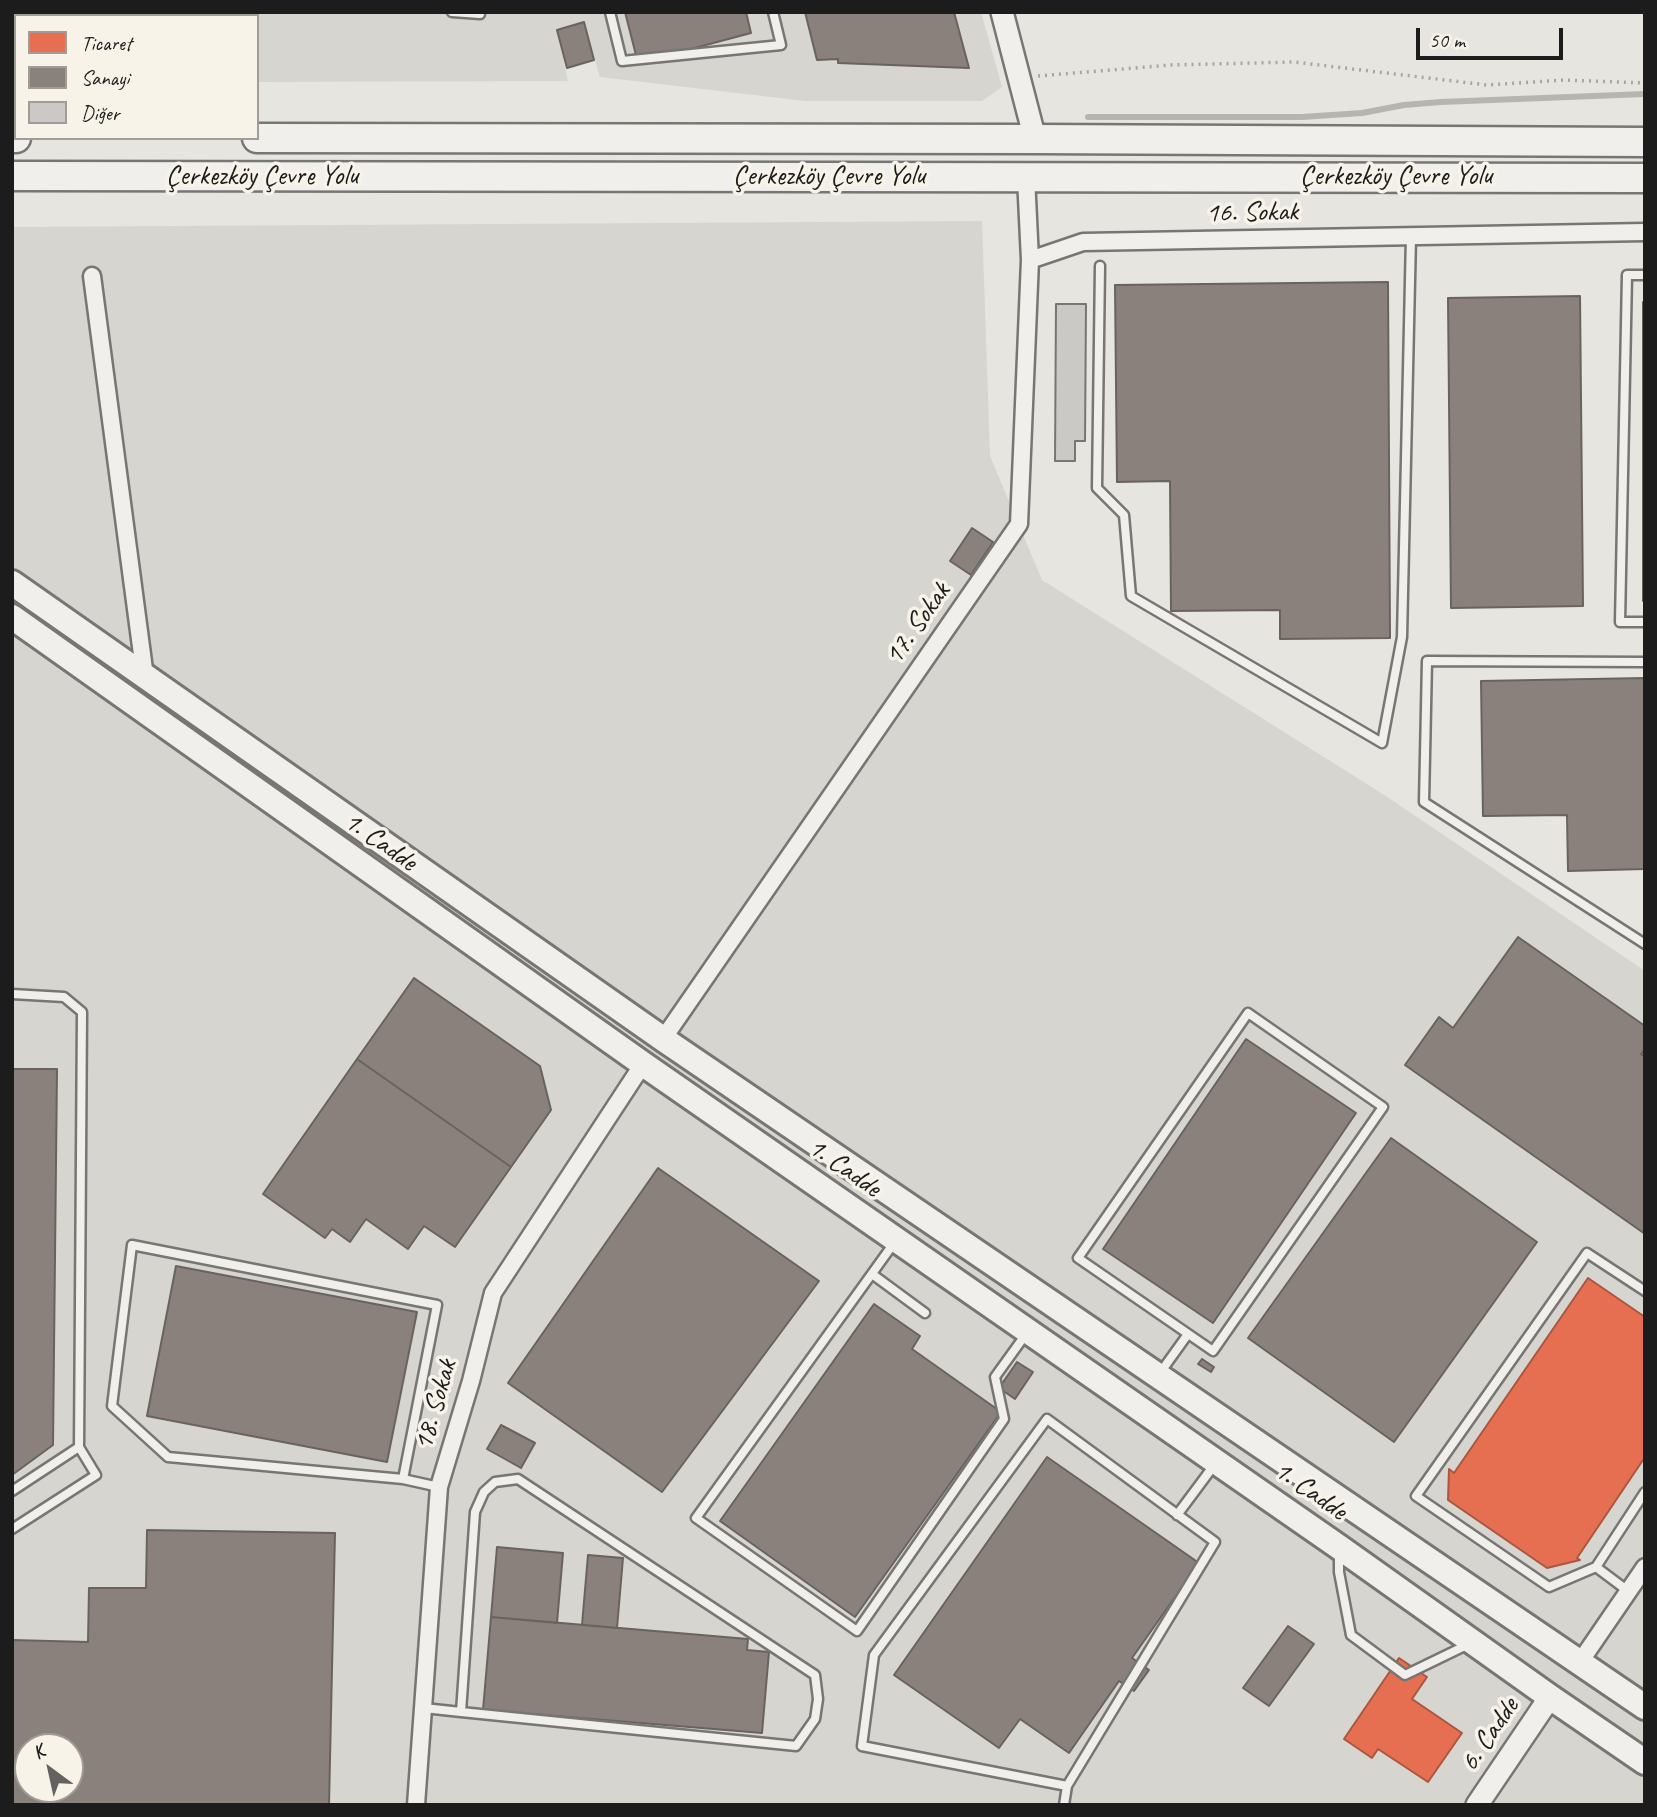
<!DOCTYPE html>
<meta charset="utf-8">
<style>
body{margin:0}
#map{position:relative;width:1657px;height:1817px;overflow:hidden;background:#e6e5e0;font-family:Caveat,sans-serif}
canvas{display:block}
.frame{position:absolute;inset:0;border:14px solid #1c1c1c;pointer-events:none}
.legend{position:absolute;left:14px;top:14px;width:245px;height:126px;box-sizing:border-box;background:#f7f3e8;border:2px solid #9f9d96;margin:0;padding:9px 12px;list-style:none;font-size:21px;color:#1c1c1c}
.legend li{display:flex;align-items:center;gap:14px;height:35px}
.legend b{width:35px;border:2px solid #9f9d96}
.north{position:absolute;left:14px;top:1733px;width:70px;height:70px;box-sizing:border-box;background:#f7f3e8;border:2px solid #9f9d96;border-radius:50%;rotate:327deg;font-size:19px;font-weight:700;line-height:28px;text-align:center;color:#1c1c1c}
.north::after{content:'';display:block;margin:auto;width:24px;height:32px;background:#636261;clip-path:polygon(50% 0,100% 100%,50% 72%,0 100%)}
.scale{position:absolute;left:1416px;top:28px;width:147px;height:32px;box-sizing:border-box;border:4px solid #1c1c1c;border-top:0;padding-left:9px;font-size:21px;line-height:24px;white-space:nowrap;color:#1c1c1c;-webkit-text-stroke:5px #f7f3e8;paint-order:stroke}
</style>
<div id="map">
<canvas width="1657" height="1817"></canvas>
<div class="frame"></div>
<ul class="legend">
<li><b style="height:19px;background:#e76f51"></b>Ticaret</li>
<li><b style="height:19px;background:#8a817c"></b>Sanayi</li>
<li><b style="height:19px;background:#cac9c5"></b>Diğer</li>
</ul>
<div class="north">K</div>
<div class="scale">50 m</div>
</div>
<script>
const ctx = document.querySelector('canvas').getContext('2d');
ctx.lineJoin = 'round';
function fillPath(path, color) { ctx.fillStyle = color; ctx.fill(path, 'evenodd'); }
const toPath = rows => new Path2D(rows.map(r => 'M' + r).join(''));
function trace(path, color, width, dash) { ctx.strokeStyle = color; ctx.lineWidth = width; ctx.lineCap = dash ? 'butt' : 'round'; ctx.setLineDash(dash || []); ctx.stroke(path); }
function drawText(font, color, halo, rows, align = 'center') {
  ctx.font = font + ' Caveat,sans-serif'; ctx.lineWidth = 7; ctx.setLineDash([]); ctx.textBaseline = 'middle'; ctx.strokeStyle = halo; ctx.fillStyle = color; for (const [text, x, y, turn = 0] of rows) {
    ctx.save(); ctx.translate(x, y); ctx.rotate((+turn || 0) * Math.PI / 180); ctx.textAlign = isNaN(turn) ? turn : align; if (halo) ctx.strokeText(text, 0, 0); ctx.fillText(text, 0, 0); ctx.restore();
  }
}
fillPath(toPath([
 [12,12,981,12,1002,87,982,101,805,101,600,77,583,22,557,30,568,81,257,82,257,16,16,16,16,83,12,83],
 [982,221,990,456,1042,580,1386,796,1645,971,1645,1805,12,1805,12,227],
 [28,1747,70,1747,70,1789,28,1789]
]), '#d7d5cf');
const shops = toPath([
 [1588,1278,1645,1317,1645,1457,1577,1558,1580,1560,1547,1568,1448,1500,1449,1469,1454,1473,1588,1278],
 [1399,1658,1427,1677,1412,1699,1462,1733,1428,1782,1378,1749,1372,1758,1344,1739,1399,1658]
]);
fillPath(shops, '#e76f51');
trace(shops, '#aa5641', 2);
const industry = toPath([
 [625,12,746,12,751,33,638,63,625,12],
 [805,12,954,12,969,68,838,63,838,59,817,60,805,12],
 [584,22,594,60,567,68,557,30,584,22],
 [1388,282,1390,638,1280,639,1280,610,1171,611,1170,481,1117,482,1115,285,1388,282],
 [1580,296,1583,606,1451,608,1448,298,1580,296],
 [1643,302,1645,302,1645,601,1643,601,1643,302],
 [972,528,993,542,971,575,950,561,972,528],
 [1645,678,1645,869,1568,871,1567,815,1483,816,1481,681,1645,678],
 [1518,937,1645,1026,1645,1049,1641,1054,1645,1056,1645,1234,1405,1065,1439,1017,1453,1028,1518,937],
 [414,978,540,1066,551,1110,511,1167,357,1059,414,978],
 [1246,1039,1356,1113,1213,1323,1103,1249,1246,1039],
 [357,1059,511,1167,455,1247,424,1226,408,1249,366,1219,350,1242,332,1229,325,1238,263,1194,357,1059],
 [12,1069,57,1069,53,1445,12,1475,12,1069],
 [1391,1138,1537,1242,1394,1442,1248,1338,1391,1138],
 [658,1168,819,1281,662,1492,508,1383,658,1168],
 [176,1266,417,1312,387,1462,147,1416,176,1266],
 [874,1304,920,1336,912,1349,1001,1412,855,1617,720,1521,874,1304],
 [1202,1359,1214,1367,1211,1372,1198,1364,1202,1359],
 [1017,1362,1033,1372,1015,1399,999,1388,1017,1362],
 [501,1425,535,1443,521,1468,487,1449,501,1425],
 [1047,1457,1199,1563,1132,1658,1149,1670,1134,1691,1119,1681,1069,1753,1020,1719,999,1748,894,1675,1047,1457],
 [147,1530,335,1533,329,1805,12,1805,12,1640,88,1642,89,1588,146,1588,147,1530],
 [28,1747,70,1747,70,1789,28,1789,28,1747],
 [497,1547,563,1553,557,1623,491,1617,497,1547],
 [588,1555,623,1558,617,1628,582,1625,588,1555],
 [491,1617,748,1639,747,1650,769,1652,762,1733,483,1710,491,1617],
 [1288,1626,1314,1644,1269,1706,1243,1688,1288,1626]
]);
fillPath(industry, '#8a817c');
trace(industry, '#69635f', 2);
trace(toPath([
 [1088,117,1302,117,1362,113,1404,105,1441,102,1645,94]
]), '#b7b5af', 6);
const building = toPath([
 [1056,304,1086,304,1085,441,1075,441,1075,461,1055,461,1056,304]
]);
fillPath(building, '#cac9c5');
trace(building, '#777674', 2);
const lane = toPath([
 [452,12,480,14,479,12],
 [610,12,622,61,781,45,773,12],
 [1100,266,1097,488,1124,515,1131,596,1382,743,1402,637,1411,236],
 [1645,275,1627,275,1620,622,1645,622],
 [1645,662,1427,661,1424,802,1645,944],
 [12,994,64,997,82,1012,79,1447],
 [1248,1013,1383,1107,1213,1351,1078,1258,1248,1013],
 [894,1243,696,1518,857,1631,1004,1419,995,1377,1026,1334],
 [872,1274,925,1313],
 [1645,1291,1587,1253,1416,1496,1549,1587,1596,1567,1645,1492],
 [1160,1373,1188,1334],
 [403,1479,437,1305,132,1245,112,1406,168,1457,403,1479,439,1487],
 [12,1491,79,1447,96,1475,12,1529],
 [1177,1515,1215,1464],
 [1339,1553,1339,1572,1351,1635,1405,1675,1469,1644],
 [1596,1567,1628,1591],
 [424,1708,461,1712,796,1746,815,1719,818,1699,815,1675,518,1479,495,1482,484,1492,475,1512,461,1712],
 [1064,1805,1067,1786,1215,1542,1047,1419,874,1655,862,1746,1067,1786]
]);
const street = toPath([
 [1030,260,1083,242,1645,232],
 [92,276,145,677],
 [663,1039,1019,524,1030,260,1026,177],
 [1580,1662,1645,1567],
 [416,1805,439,1487,471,1381,493,1293,643,1064]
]);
const secondary = toPath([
 [1002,12,1035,139],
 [1477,1805,1550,1697]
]);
const primary = toPath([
 [12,583,663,1039,1645,1707],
 [12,617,643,1064,1339,1547,1550,1697,1645,1762]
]);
const highway = toPath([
 [12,138,16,138],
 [257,138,1035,139,1645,142],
 [12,176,1645,178]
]);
trace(lane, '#777674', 13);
trace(street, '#777674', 21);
trace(secondary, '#777674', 26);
trace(primary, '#777674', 30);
trace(highway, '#777674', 33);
trace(toPath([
 [1038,76,1171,65,1294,62,1487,85,1564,80,1645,83]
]), '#a7a6a4', 3.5, [2, 5]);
trace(lane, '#f0efeb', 8);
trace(street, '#f0efeb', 16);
trace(secondary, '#f0efeb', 21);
trace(primary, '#f0efeb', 24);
trace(highway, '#f0efeb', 28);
drawText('28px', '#1c1c1c', '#f7f3e8', [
 ["Çerkezköy Çevre Yolu",262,177],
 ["Çerkezköy Çevre Yolu",829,177],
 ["Çerkezköy Çevre Yolu",1396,177],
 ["16. Sokak",1252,213,-1],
 ["17. Sokak",918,624,-55],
 ["1. Cadde",380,842,35],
 ["1. Cadde",844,1168,35],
 ["18. Sokak",436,1405,-74],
 ["1. Cadde",1310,1491,35],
 ["6. Cadde",1490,1735,-56]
]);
</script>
